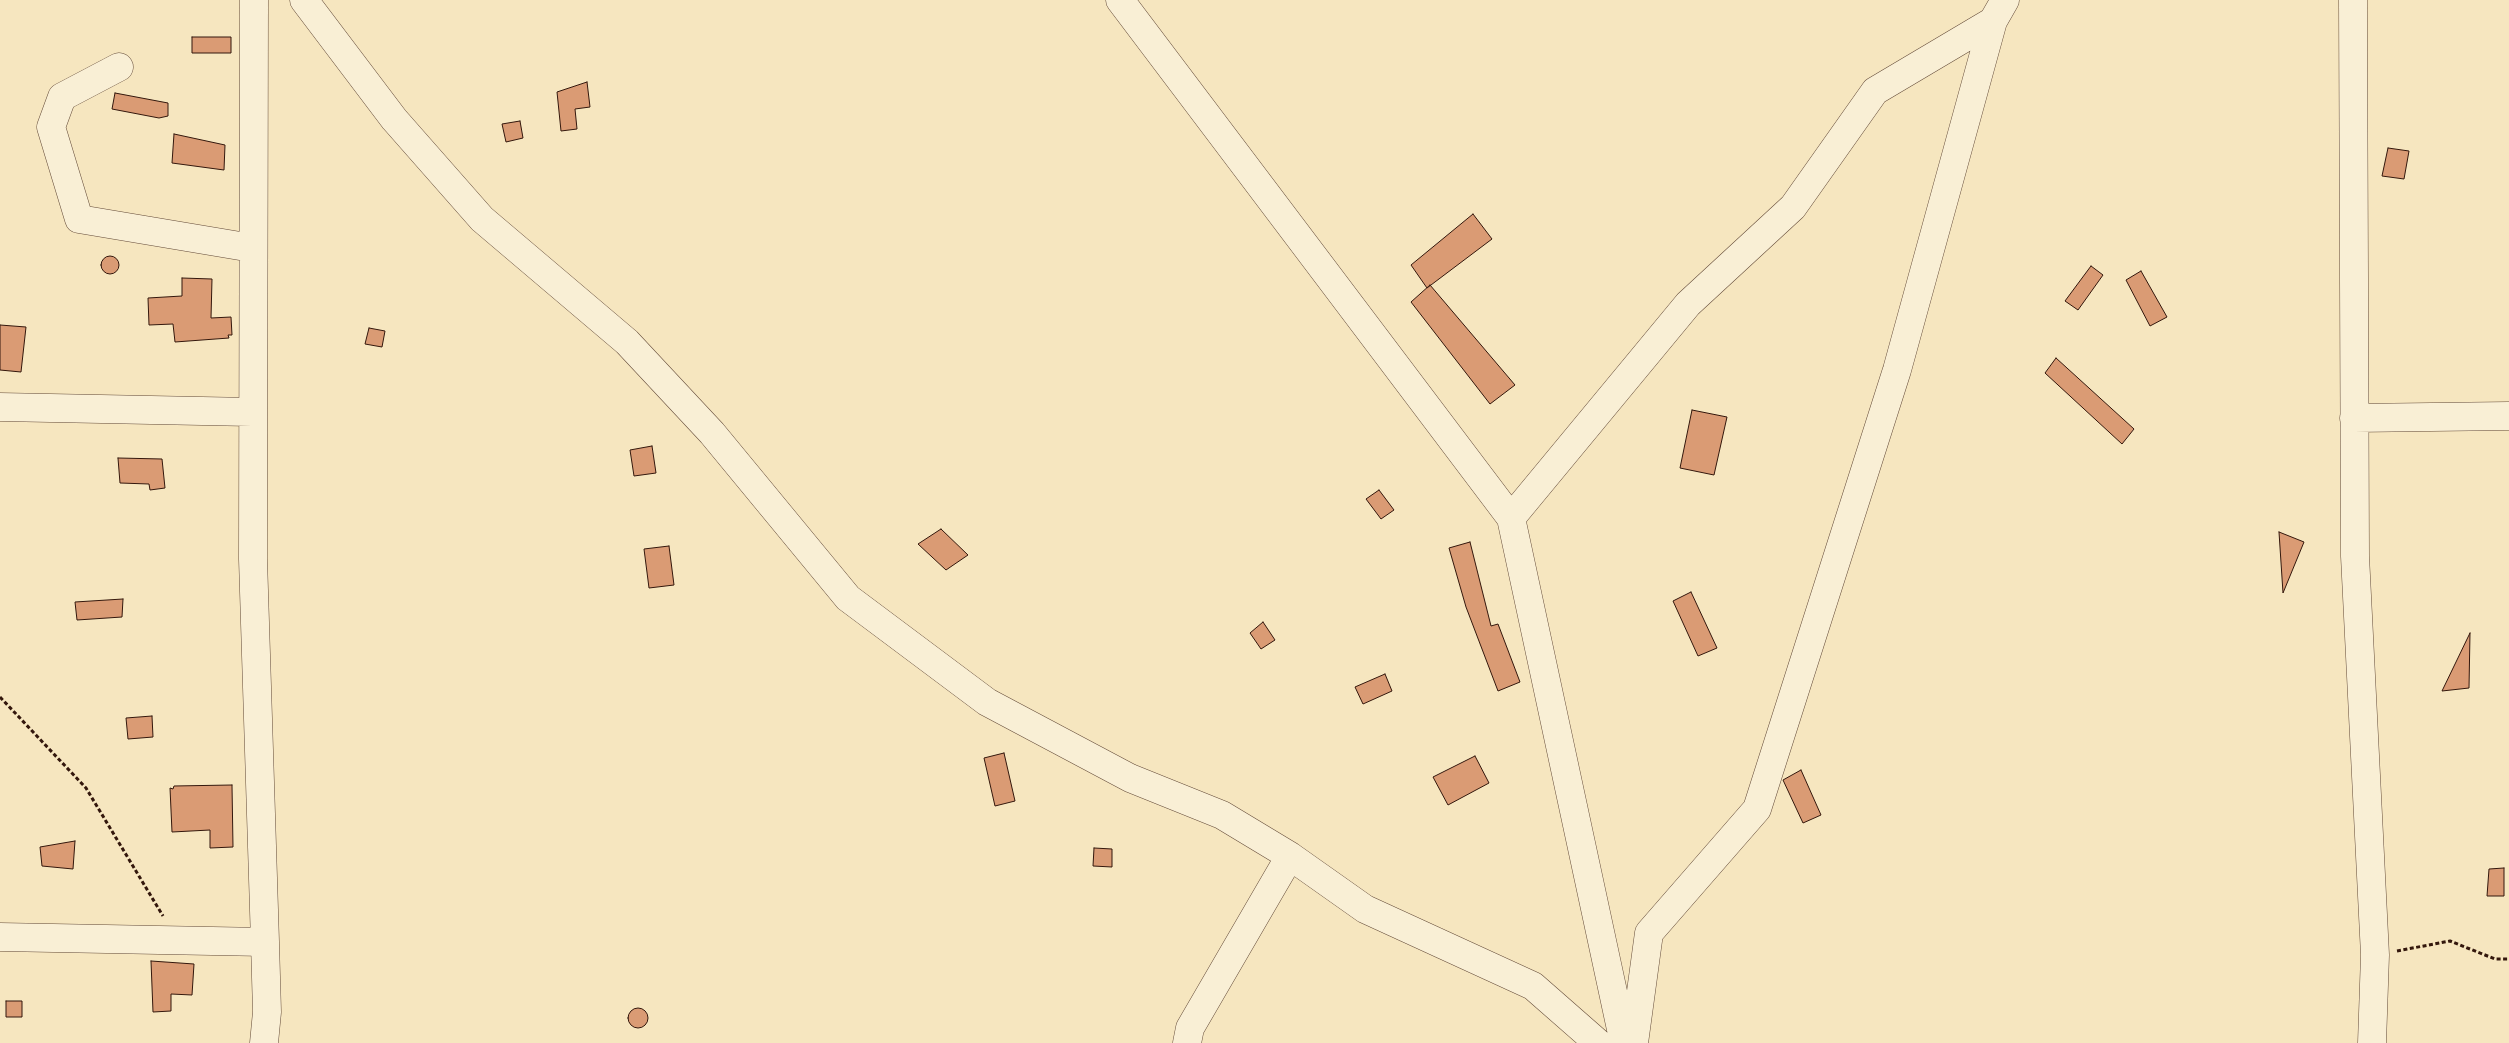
<!DOCTYPE html>
<style>
body{margin:0}
canvas{display:block;background:#f6e6bf}
</style>
<canvas width="2509" height="1043"></canvas>
<script>
const ctx = document.querySelector('canvas').getContext('2d');
ctx.lineJoin = 'round';
function fillPath(path, color) { ctx.fillStyle = color; ctx.fill(path, 'evenodd'); }
const toPath = rows => new Path2D(rows.map(r => 'M' + r).join(''));
function trace(path, color, width, dash) { ctx.strokeStyle = color; ctx.lineWidth = width; ctx.lineCap = dash ? 'butt' : 'round'; ctx.setLineDash(dash || []); ctx.stroke(path); }
const building = toPath([
 [192,37,231,37,231,53,192,53,192,37],
 [587,82,590,107,575,109,577,129,561,131,557,92,587,82],
 [115,93,168,103,168,116,159,118,112,109,115,93],
 [520,121,523,138,506,142,502,124,520,121],
 [174,134,225,145,224,170,172,163,174,134],
 [2388,148,2409,151,2404,179,2382,176,2388,148],
 [1473,214,1492,239,1427,288,1411,265,1473,214],
 '101 265a9 9 0 1 1 18 0a9 9 0 1 1-18 0Z',
 [2091,266,2103,275,2078,310,2065,301,2091,266],
 [2141,271,2167,317,2150,326,2126,280,2141,271],
 [182,278,212,279,211,318,231,317,232,335,228,335,229,338,175,342,173,324,149,325,148,298,182,296,182,278],
 [1430,285,1515,385,1490,404,1411,302,1430,285],
 [0,325,26,327,21,372,0,370,0,325],
 [369,328,385,331,382,347,365,344,369,328],
 [2056,358,2134,429,2122,444,2045,373,2056,358],
 [1692,410,1727,417,1714,475,1680,468,1692,410],
 [652,446,656,473,634,476,630,450,652,446],
 [118,458,162,459,165,488,150,490,149,484,120,483,118,458],
 [1379,490,1394,510,1381,519,1366,499,1379,490],
 [941,529,968,555,946,570,918,544,941,529],
 [2279,532,2304,542,2283,593,2279,532],
 [1470,542,1491,626,1498,624,1520,682,1498,691,1466,607,1449,548,1470,542],
 [669,546,674,585,649,588,644,549,669,546],
 [1691,592,1717,648,1698,656,1673,601,1691,592],
 [123,599,122,617,77,620,75,602,123,599],
 [1263,622,1275,640,1261,649,1250,633,1263,622],
 [2470,633,2469,688,2442,691,2470,633],
 [1385,674,1392,691,1363,704,1355,687,1385,674],
 [152,716,153,737,128,739,126,718,152,716],
 [1004,753,1015,801,995,806,984,758,1004,753],
 [1475,756,1489,783,1448,805,1433,777,1475,756],
 [1801,770,1821,815,1803,823,1783,780,1801,770],
 [232,785,233,847,210,848,210,830,172,832,170,788,173,789,174,786,232,785],
 [75,841,73,869,42,866,40,847,75,841],
 [1094,848,1112,849,1112,867,1093,866,1094,848],
 [2504,868,2504,896,2487,896,2489,869,2504,868],
 [151,961,194,964,192,995,171,994,171,1011,153,1012,151,961],
 [6,1001,22,1001,22,1017,6,1017,6,1001],
 '628 1018a10 10 0 1 1 20 0a10 10 0 1 1-20 0Z'
]);
fillPath(building, '#da9b74');
trace(building, '#33170c', 1);
const minor = toPath([
 [254,0,253,559,265,942,267,1012,264,1043],
 [304,0,394,119,482,219,627,342,712,433,848,598,987,702,1130,778,1222,815,1290,856],
 [1120,0,1511,518],
 [2353,0,2355,556,2375,955,2372,1043],
 [119,67,62,97,51,127,79,219,252,248],
 [0,407,252,412],
 [2354,418,2509,416],
 [0,937,265,942],
 [1187,1043,1190,1028,1290,856,1365,909,1533,986,1598,1043],
 [1624,1043,1511,518,1688,304,1793,207,1875,91,1993,21,2005,0],
 [1634,1043,1649,933,1757,809,1897,370,1993,21]
]);
trace(minor, '#644b39', 29);
trace(toPath([
 [0,697,86,788,163,916],
 [2397,951,2450,941,2495,959,2509,959]
]), '#33170c', 3, [4, 2.5]);
trace(minor, '#f9efd5', 28);
</script>
